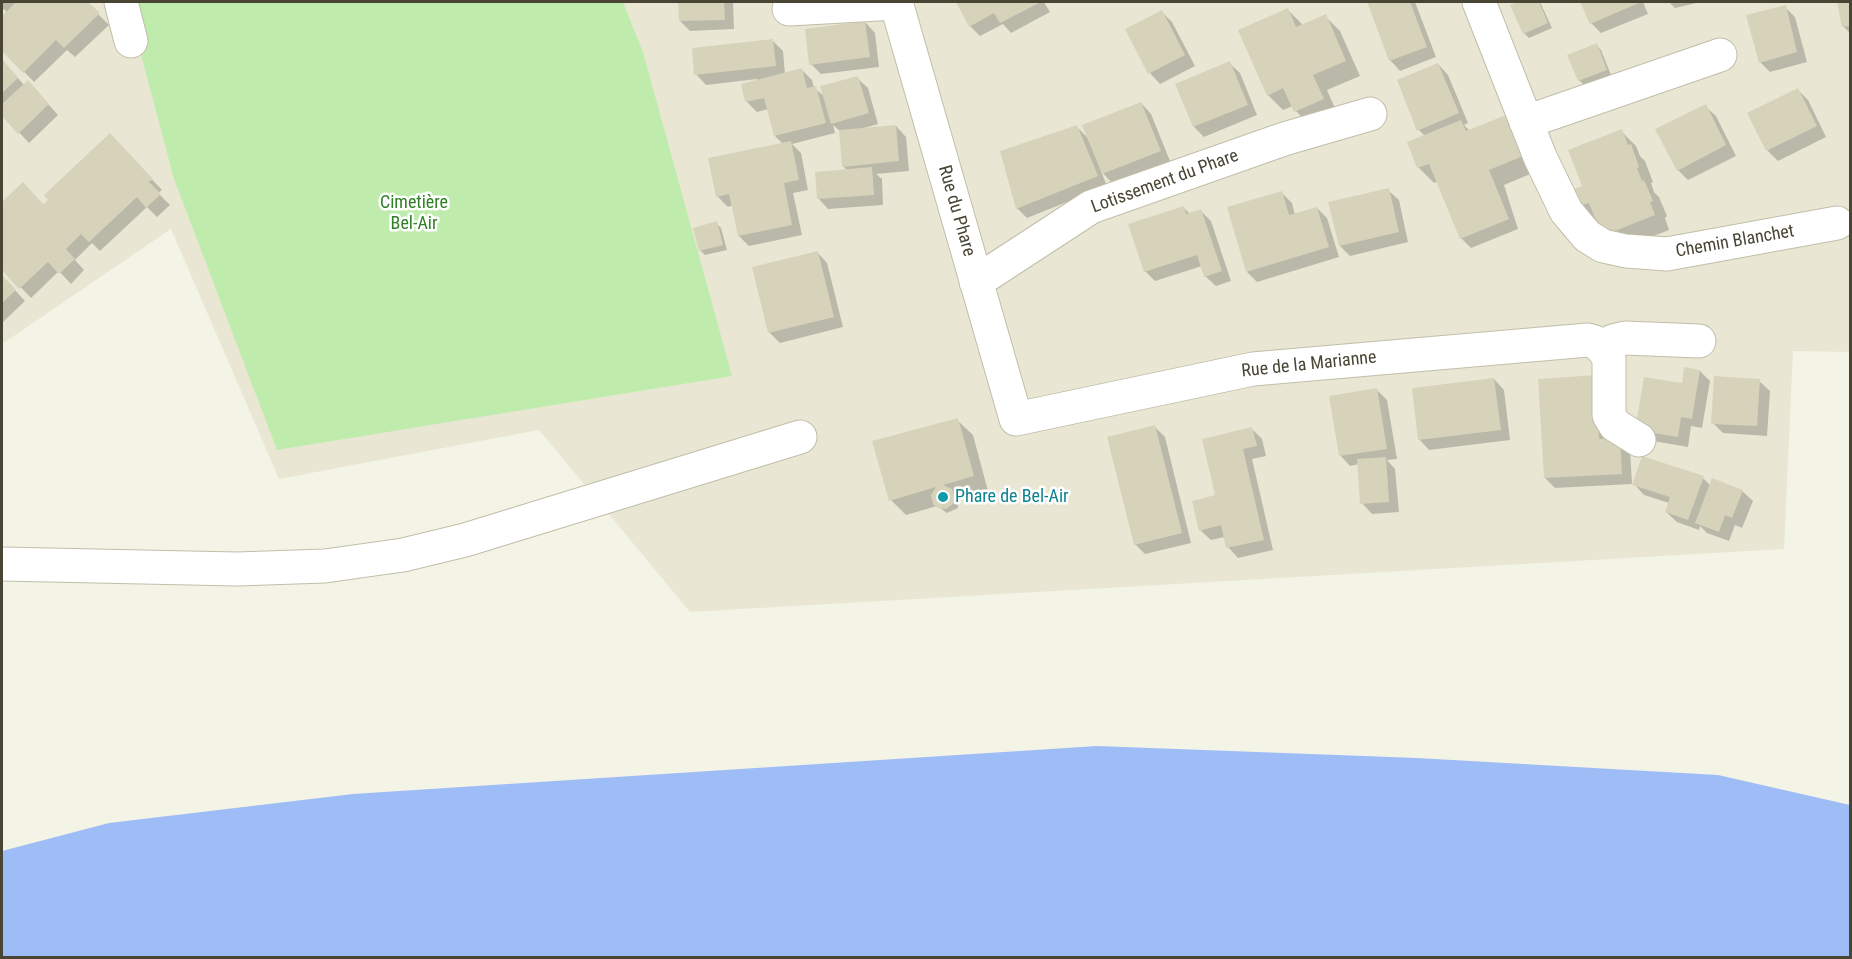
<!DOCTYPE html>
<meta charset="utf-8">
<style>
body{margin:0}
#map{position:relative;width:1852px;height:959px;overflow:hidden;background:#f4f4e6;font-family:"Roboto Condensed",sans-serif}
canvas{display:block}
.frame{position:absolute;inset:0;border:3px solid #484535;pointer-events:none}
</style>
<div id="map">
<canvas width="1852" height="959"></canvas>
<div class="frame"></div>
</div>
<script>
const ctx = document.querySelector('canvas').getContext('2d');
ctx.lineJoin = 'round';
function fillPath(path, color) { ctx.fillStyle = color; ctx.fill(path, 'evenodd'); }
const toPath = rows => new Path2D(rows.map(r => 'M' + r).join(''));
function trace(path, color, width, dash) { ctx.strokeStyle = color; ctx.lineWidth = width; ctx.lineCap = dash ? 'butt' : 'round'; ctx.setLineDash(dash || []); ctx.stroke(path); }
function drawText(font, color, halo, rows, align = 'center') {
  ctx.font = font + ' "Roboto Condensed",sans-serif'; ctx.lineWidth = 5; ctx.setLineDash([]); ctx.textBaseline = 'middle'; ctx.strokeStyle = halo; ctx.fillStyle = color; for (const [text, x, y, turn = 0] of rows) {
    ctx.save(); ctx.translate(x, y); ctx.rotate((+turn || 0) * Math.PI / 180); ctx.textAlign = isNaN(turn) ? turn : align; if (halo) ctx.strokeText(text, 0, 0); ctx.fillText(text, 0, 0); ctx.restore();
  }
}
fillPath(toPath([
 [2,2,1850,2,1850,352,1793,351,1784,549,690,612,539,430,279,479,171,229,2,344]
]), '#e9e7d4');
fillPath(toPath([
 [127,2,623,2,643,52,732,376,277,450,174,179]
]), '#bfecac');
fillPath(toPath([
 [1097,746,1417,758,1718,775,1850,805,1850,957,2,957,2,851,109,823,353,794]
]), '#9ebcf6');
fillPath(toPath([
 [2,2,86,2,109,25,75,57,67,50,34,82,2,49,2,18,7,13,4,9,2,11],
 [679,2,733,2,734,29,690,31,680,21],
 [957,2,1044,2,1050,12,1011,33,1003,24,980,36,970,26],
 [1368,2,1415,2,1436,57,1400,71,1390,60],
 [1521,2,1540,2,1552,28,1529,38,1524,33,1512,6],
 [1582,2,1643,2,1648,14,1601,33,1591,23],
 [1669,2,1701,2,1675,8],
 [1838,2,1850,2,1850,33,1844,27],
 [1785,7,1795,17,1807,62,1770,72,1760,62],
 [1288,10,1303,25,1325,16,1340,31,1360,76,1327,90,1338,115,1311,127,1296,111,1293,106,1283,110,1268,95],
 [1162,12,1172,22,1195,66,1160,84,1150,73,1127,30],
 [865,22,875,33,879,67,821,74,811,64],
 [773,41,783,51,785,74,802,70,812,80,814,88,824,96,857,78,868,88,878,124,864,128,864,129,896,126,906,137,909,171,876,174,882,179,883,205,828,209,818,198,848,171,843,166,841,132,833,125,835,133,792,144,801,153,808,190,793,193,802,235,749,246,739,236,733,205,728,207,717,196,783,144,775,136,768,109,757,112,747,102,742,85,757,81,757,79,706,85,696,74],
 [1597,45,1601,50,1611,75,1584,85,1579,80],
 [2,60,24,85,38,93,58,115,29,143,2,114],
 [1229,63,1240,73,1257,115,1204,137,1194,127],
 [1438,64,1448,75,1468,123,1464,125,1470,131,1511,115,1542,169,1504,185,1518,229,1471,248,1461,238,1438,181,1434,183,1418,167,1425,136,1419,130],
 [1797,89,1808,100,1826,137,1778,161,1767,150,1749,114],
 [1141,103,1151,114,1170,161,1113,184,1101,171,1107,186,1027,218,1017,208,1076,126,1090,140],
 [1705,106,1716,116,1736,156,1688,180,1678,170],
 [1621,131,1636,146,1640,156,1645,161,1653,182,1651,183,1654,192,1659,197,1667,216,1665,218,1669,230,1618,250,1597,220,1595,221,1580,206,1584,187],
 [110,135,162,190,158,193,170,205,157,217,147,207,100,251,92,243,75,260,84,270,71,284,59,271,31,298,2,268,2,204,23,184,44,206],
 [1388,190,1399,200,1408,242,1350,256,1340,246],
 [1281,192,1292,203,1295,215,1317,208,1327,218,1339,257,1257,282,1247,272],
 [1183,207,1190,214,1201,211,1211,221,1231,281,1216,286,1205,276,1202,266,1155,281,1145,271],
 [716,223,721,228,727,250,705,255,701,251,695,229],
 [817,252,827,263,843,327,780,343,770,333,754,268],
 [2,276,25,301,2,323],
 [1700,371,1710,381,1702,428,1691,426,1688,447,1647,440,1683,385],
 [1494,379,1504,390,1510,440,1429,450,1419,439],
 [1540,380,1630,449,1632,484,1555,488,1545,478],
 [1759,381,1770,391,1767,436,1723,433,1713,423],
 [1377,390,1387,400,1397,459,1387,460,1395,469,1399,512,1372,514,1362,503,1359,464,1350,466,1340,455],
 [957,420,973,435,988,491,958,500,958,508,947,513,937,506,906,515,891,500],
 [1155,427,1165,437,1191,543,1145,554,1135,544],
 [1252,429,1262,439,1266,456,1252,459,1273,550,1238,558,1228,547,1225,537,1211,540,1200,530],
 [1703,478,1711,486,1742,491,1753,501,1742,528,1735,525,1729,541,1707,533,1700,526,1699,530,1677,522,1666,512,1669,503,1644,495,1634,484]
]), '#0003');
fillPath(toPath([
 [16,2,88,2,100,13,64,48,56,40,23,73,2,51,2,16],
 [678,2,724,2,725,20,679,21],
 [956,2,1041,2,1000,23,994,13,969,27],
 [1367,2,1410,2,1427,47,1389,61],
 [1518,2,1539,2,1548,23,1523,34,1510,5],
 [1580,2,1638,2,1639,3,1590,24],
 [1837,2,1850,2,1850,26,1842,27],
 [1786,5,1797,52,1759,63,1746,15],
 [1288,8,1296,27,1326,14,1346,61,1313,75,1324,99,1294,112,1283,88,1267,96,1238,30],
 [1162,10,1185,55,1148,74,1125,29],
 [865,21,870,57,809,65,805,29],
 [773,39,776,66,694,75,692,48],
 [1597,43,1607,70,1578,81,1567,55],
 [2,59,18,78,2,93],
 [1230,61,1248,105,1193,127,1175,84],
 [1438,63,1459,113,1417,131,1397,80],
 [802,68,807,88,816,86,826,123,774,136,764,98,745,102,741,84],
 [858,76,869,113,831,124,820,86],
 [28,80,49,104,18,134,2,116,2,104],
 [1798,88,1817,126,1766,151,1747,113],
 [1141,102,1161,151,1102,174,1082,125],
 [1706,104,1726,145,1677,171,1655,129],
 [1511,113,1528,154,1489,170,1509,219,1460,239,1429,164,1417,168,1407,142,1461,120,1466,131],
 [896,125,899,161,842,167,839,130],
 [1077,125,1098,176,1016,209,1000,151],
 [1622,129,1628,145,1631,144,1639,167,1637,168,1642,181,1644,180,1653,201,1650,202,1655,215,1602,236,1589,203,1578,206,1572,190,1582,186,1568,150],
 [110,133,153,179,149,182,161,194,146,208,137,197,89,242,81,234,66,249,75,259,59,274,48,262,19,289,2,270,2,202,23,182,43,204,48,200,44,195],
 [791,141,799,180,784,183,792,225,738,236,729,194,716,197,708,158],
 [872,167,874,195,817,199,815,172],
 [1389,188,1399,232,1339,246,1328,202],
 [1282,191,1289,215,1317,207,1329,247,1246,272,1227,207],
 [1184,206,1186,214,1201,209,1222,271,1204,277,1197,255,1144,272,1128,224],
 [717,221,723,245,699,251,693,228],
 [818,251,834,317,768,333,752,267],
 [2,275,16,290,2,303],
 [1684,367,1700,370,1692,419,1681,417,1678,437,1635,430,1644,377,1682,383],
 [1596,375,1599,439,1620,437,1622,474,1544,478,1538,379],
 [1714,376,1760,379,1757,426,1711,424],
 [1494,378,1501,430,1418,440,1412,388],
 [1377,388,1387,449,1339,456,1329,396],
 [958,418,974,476,943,485,952,489,955,498,954,503,946,509,937,508,933,504,931,495,936,487,889,501,872,441],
 [1155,425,1182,533,1134,545,1107,437],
 [1252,427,1257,446,1243,449,1264,540,1226,548,1221,525,1199,531,1192,501,1215,495,1202,439],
 [1642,456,1704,476,1688,520,1665,512,1670,497,1632,485],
 [1386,457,1389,502,1360,504,1357,459],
 [1712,478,1743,490,1732,518,1725,515,1719,532,1695,523]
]), '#d7d3bb');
const minor = toPath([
 [121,2,131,41],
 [896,2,1016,419,1253,369,1588,340,1595,342,1603,349,1609,358,1609,415,1615,425,1639,440],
 [1479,2,1540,157,1566,211,1587,236,1603,246,1626,251,1667,254,1837,223],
 [789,9,896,3],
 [1526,122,1720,55],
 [976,282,1091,207,1284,139,1370,114],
 [1603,349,1613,341,1625,338,1699,341],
 [2,564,237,569,325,566,403,555,465,540,800,437]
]);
trace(minor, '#c1bea8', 35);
trace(minor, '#fff', 33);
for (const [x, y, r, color] of [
 [943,497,6,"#0f9aa8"]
]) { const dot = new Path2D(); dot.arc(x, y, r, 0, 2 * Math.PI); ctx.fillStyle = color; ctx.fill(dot); trace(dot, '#fff', 2); }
drawText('18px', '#484535', '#fff', [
 ["Lotissement du Phare",1165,182,-20],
 ["Rue du Phare",956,211,74],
 ["Chemin Blanchet",1735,242,-10],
 ["Rue de la Marianne",1309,365,-6]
]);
drawText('18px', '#2f7f23', '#fff', [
 ["Cimetière",414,203],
 ["Bel-Air",414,224]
]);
drawText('18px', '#0d838f', '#fff', [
 ["Phare de Bel-Air",955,497]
], 'left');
</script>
